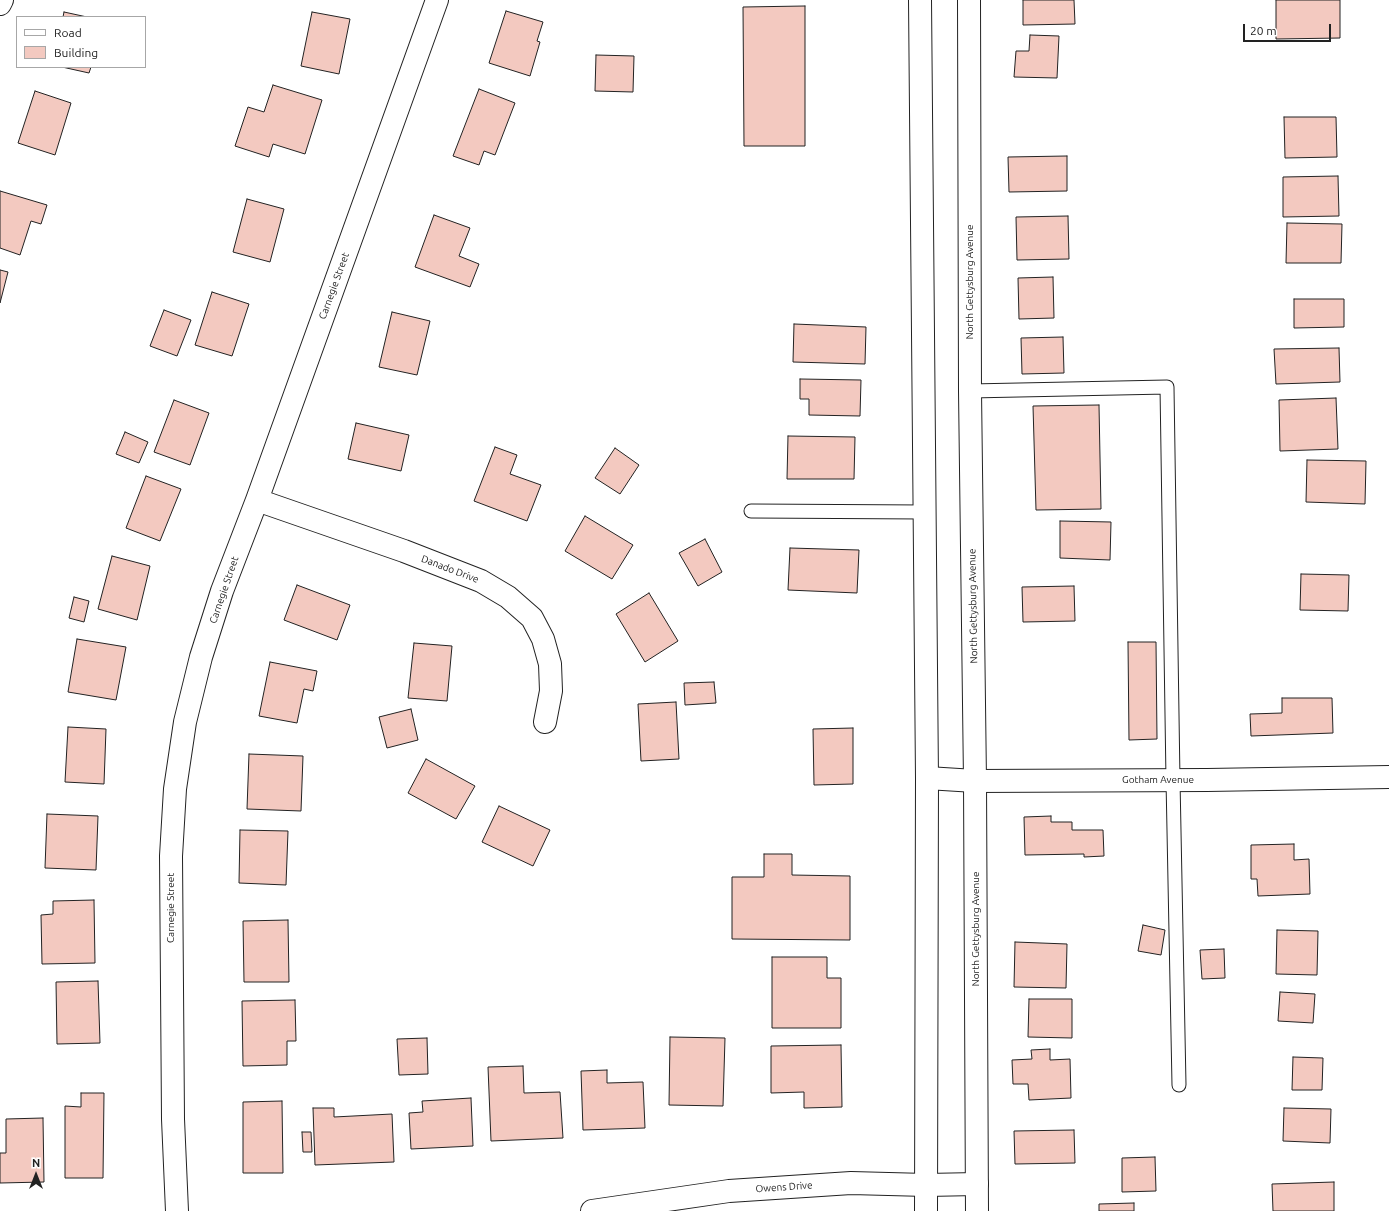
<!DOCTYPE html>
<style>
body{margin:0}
#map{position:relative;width:1389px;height:1211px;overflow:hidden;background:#fff;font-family:Ubuntu,sans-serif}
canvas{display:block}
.legend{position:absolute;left:16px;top:16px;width:130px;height:52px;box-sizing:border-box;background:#fff;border:1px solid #a7a7a7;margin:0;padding:5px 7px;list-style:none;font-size:12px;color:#222}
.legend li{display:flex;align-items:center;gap:8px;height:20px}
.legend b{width:20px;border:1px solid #a7a7a7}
.north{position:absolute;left:16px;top:1155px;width:40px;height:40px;-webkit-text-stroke:3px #fff;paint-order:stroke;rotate:0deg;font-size:11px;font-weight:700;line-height:16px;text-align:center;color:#222}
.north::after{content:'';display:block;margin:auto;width:14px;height:18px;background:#222;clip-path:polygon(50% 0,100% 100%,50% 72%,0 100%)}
.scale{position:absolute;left:1243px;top:24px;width:88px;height:18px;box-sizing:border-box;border:2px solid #222;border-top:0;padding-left:5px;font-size:12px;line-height:14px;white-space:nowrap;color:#222;-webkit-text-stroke:3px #fff;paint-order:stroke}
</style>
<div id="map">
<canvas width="1389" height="1211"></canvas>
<ul class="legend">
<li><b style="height:5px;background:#fff"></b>Road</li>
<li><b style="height:11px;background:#f3c9c0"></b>Building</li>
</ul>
<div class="north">N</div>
<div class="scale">20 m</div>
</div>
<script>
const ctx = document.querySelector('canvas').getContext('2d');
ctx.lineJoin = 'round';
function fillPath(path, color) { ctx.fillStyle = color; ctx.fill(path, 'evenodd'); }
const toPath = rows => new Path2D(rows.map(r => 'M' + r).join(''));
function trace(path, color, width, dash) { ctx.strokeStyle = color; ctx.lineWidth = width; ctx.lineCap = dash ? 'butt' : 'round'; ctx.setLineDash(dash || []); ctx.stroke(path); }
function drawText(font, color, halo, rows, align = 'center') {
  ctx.font = font + ' Ubuntu,sans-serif'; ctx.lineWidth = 3; ctx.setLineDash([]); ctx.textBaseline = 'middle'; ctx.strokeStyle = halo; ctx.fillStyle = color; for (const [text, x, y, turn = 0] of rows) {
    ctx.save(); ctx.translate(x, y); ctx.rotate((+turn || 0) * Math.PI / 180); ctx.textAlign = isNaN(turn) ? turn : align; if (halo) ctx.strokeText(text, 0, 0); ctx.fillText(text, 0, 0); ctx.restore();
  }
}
const building = toPath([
 [1023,0,1074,0,1075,24,1023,25,1023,0],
 [1276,0,1340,0,1340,38,1276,39,1276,0],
 [805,6,805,146,744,146,743,7,805,6],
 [506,11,543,22,537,41,540,42,530,76,489,63,506,11],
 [64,12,87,17,63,17,64,12],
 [312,12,350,19,339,74,301,66,312,12],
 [1030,35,1059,36,1057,78,1014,77,1016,51,1029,51,1030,35],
 [596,55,634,56,633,92,595,91,596,55],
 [62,67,91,67,89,73,62,67],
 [273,85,322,100,305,154,273,144,269,157,235,146,248,107,264,112,273,85],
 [479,89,515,103,495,155,484,151,479,165,453,156,479,89],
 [35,91,71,103,55,155,18,143,35,91],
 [1284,117,1336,117,1337,157,1285,158,1284,117],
 [1067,156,1067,191,1009,192,1008,157,1067,156],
 [1338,176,1339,216,1283,217,1283,177,1338,176],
 [0,191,47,205,41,224,31,221,20,255,0,248,0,191],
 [247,199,284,209,270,262,233,252,247,199],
 [434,215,470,228,459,256,479,264,470,287,415,267,434,215],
 [1068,216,1069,259,1017,260,1016,217,1068,216],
 [1287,223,1342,224,1341,263,1286,263,1287,223],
 [0,270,8,272,0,303,0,270],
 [1053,277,1054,318,1019,319,1018,278,1053,277],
 [212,292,249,304,232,356,195,345,212,292],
 [1294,299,1344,299,1344,327,1294,328,1294,299],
 [164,310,191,320,177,356,150,346,164,310],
 [392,312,430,321,417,375,379,367,392,312],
 [794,324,866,327,865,364,793,362,794,324],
 [1063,337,1064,373,1022,374,1021,338,1063,337],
 [1339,348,1340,382,1276,384,1274,349,1339,348],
 [800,379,861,380,860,416,809,415,809,399,800,399,800,379],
 [1336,398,1338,449,1280,451,1279,400,1336,398],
 [174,400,209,413,190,465,154,452,174,400],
 [1099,405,1101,509,1036,510,1033,406,1099,405],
 [356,423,409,435,401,471,348,459,356,423],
 [125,432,148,442,139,463,116,454,125,432],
 [788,436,855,437,854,479,787,479,788,436],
 [495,447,517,455,510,474,541,485,527,521,474,501,495,447],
 [615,448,639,465,620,494,595,478,615,448],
 [1307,460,1366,461,1365,504,1306,502,1307,460],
 [146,476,181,489,160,541,126,528,146,476],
 [585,516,633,545,612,579,565,551,585,516],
 [1060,521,1111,522,1110,560,1060,558,1060,521],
 [705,539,722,572,698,586,679,553,705,539],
 [790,548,859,550,857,593,788,590,790,548],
 [112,556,150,566,137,620,98,609,112,556],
 [1301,574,1349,575,1348,611,1300,610,1301,574],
 [297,585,350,605,337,640,284,620,297,585],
 [1074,586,1075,621,1023,622,1022,587,1074,586],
 [649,593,678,641,645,662,616,614,649,593],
 [74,597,89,601,84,622,69,618,74,597],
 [77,639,126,647,116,700,68,692,77,639],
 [1128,642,1156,642,1157,739,1129,740,1128,642],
 [414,643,452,646,447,701,408,698,414,643],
 [270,662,317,671,313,691,304,689,297,723,259,716,270,662],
 [714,682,716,703,685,705,684,683,714,682],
 [1282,698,1332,698,1333,733,1251,736,1250,714,1282,713,1282,698],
 [676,702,679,759,641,761,638,704,676,702],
 [411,709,418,740,387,748,379,717,411,709],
 [68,727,106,729,104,784,65,782,68,727],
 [853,728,853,784,814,785,813,729,853,728],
 [249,754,303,756,301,811,247,809,249,754],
 [426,759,475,786,456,819,408,793,426,759],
 [499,806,550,830,533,866,482,842,499,806],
 [47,814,98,816,96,870,45,868,47,814],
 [1051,816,1051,822,1072,822,1072,830,1103,830,1104,856,1084,857,1084,854,1025,855,1024,817,1051,816],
 [240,830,288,831,286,885,239,883,240,830],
 [1294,844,1294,860,1309,859,1310,894,1258,896,1257,879,1251,879,1251,845,1294,844],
 [764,854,792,854,792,875,850,876,850,940,732,939,732,877,764,877,764,854],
 [94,900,95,963,42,964,41,915,53,914,53,901,94,900],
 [288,920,289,982,244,982,243,921,288,920],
 [1143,925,1165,930,1161,955,1138,951,1143,925],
 [1277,930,1318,931,1317,975,1276,974,1277,930],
 [1015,942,1067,944,1066,988,1014,987,1015,942],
 [1224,949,1225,978,1202,979,1200,950,1224,949],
 [772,957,827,957,827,978,841,978,841,1028,772,1028,772,957],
 [98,981,100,1043,57,1044,56,982,98,981],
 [1280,992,1315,994,1313,1023,1278,1021,1280,992],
 [1029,999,1072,999,1072,1038,1028,1037,1029,999],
 [295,1000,296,1041,287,1041,287,1065,243,1066,242,1001,295,1000],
 [670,1037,725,1038,723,1106,669,1105,670,1037],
 [427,1038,428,1074,399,1075,397,1039,427,1038],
 [841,1045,842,1107,804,1108,804,1092,771,1093,771,1046,841,1045],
 [1050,1049,1050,1060,1070,1059,1071,1098,1029,1100,1028,1084,1013,1084,1012,1060,1032,1059,1031,1050,1050,1049],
 [1293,1057,1323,1058,1322,1090,1292,1090,1293,1057],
 [523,1066,524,1093,560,1092,563,1138,491,1141,488,1067,523,1066],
 [607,1070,607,1083,643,1082,645,1128,583,1130,581,1071,607,1070],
 [81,1093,104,1093,103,1178,65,1178,65,1106,81,1107,81,1093],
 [471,1098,473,1146,411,1149,409,1113,423,1112,422,1101,471,1098],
 [282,1101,283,1173,243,1173,243,1102,282,1101],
 [313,1108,334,1108,334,1117,392,1114,394,1162,315,1165,313,1108],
 [1284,1108,1331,1109,1330,1143,1283,1141,1284,1108],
 [43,1118,44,1182,0,1183,0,1153,6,1153,6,1119,43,1118],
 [1074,1130,1075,1163,1015,1164,1014,1131,1074,1130],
 [302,1132,311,1132,312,1152,303,1152,302,1132],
 [1155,1157,1156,1191,1122,1192,1122,1158,1155,1157],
 [1334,1182,1334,1211,1273,1211,1272,1184,1334,1182],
 [1134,1203,1134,1211,1099,1211,1099,1204,1134,1203]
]);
fillPath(building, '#f3c9c0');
trace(building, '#222', 1);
const lane = toPath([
 [970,391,1167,387,1173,780,1179,1085],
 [751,511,924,512]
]);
const street = toPath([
 [0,4,2,0],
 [257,500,404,551,481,581,508,597,532,618,543,639,550,664,551,691,545,722],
 [927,778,975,781,1207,780,1389,777],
 [177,1211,173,1119,171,856,175,789,185,722,201,657,222,591,257,500,437,0],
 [592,1211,729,1191,851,1183,926,1185,977,1184]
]);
const secondary = toPath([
 [920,0,927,778,926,1211],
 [969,0,970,391,975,781,977,1211]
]);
trace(lane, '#222', 15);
trace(street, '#222', 24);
trace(secondary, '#222', 24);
trace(lane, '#fff', 13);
trace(street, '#fff', 22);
trace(secondary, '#fff', 22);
drawText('10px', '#222', '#fff', [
 ["North Gettysburg Avenue",970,282,-90],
 ["Carnegie Street",334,286,-70],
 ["Danado Drive",450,569,21],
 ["Carnegie Street",224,590,-71],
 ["North Gettysburg Avenue",973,606,-91],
 ["Gotham Avenue",1158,780],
 ["Carnegie Street",171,908,-90],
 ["North Gettysburg Avenue",976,929,-90],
 ["Owens Drive",784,1187,-4]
]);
</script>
